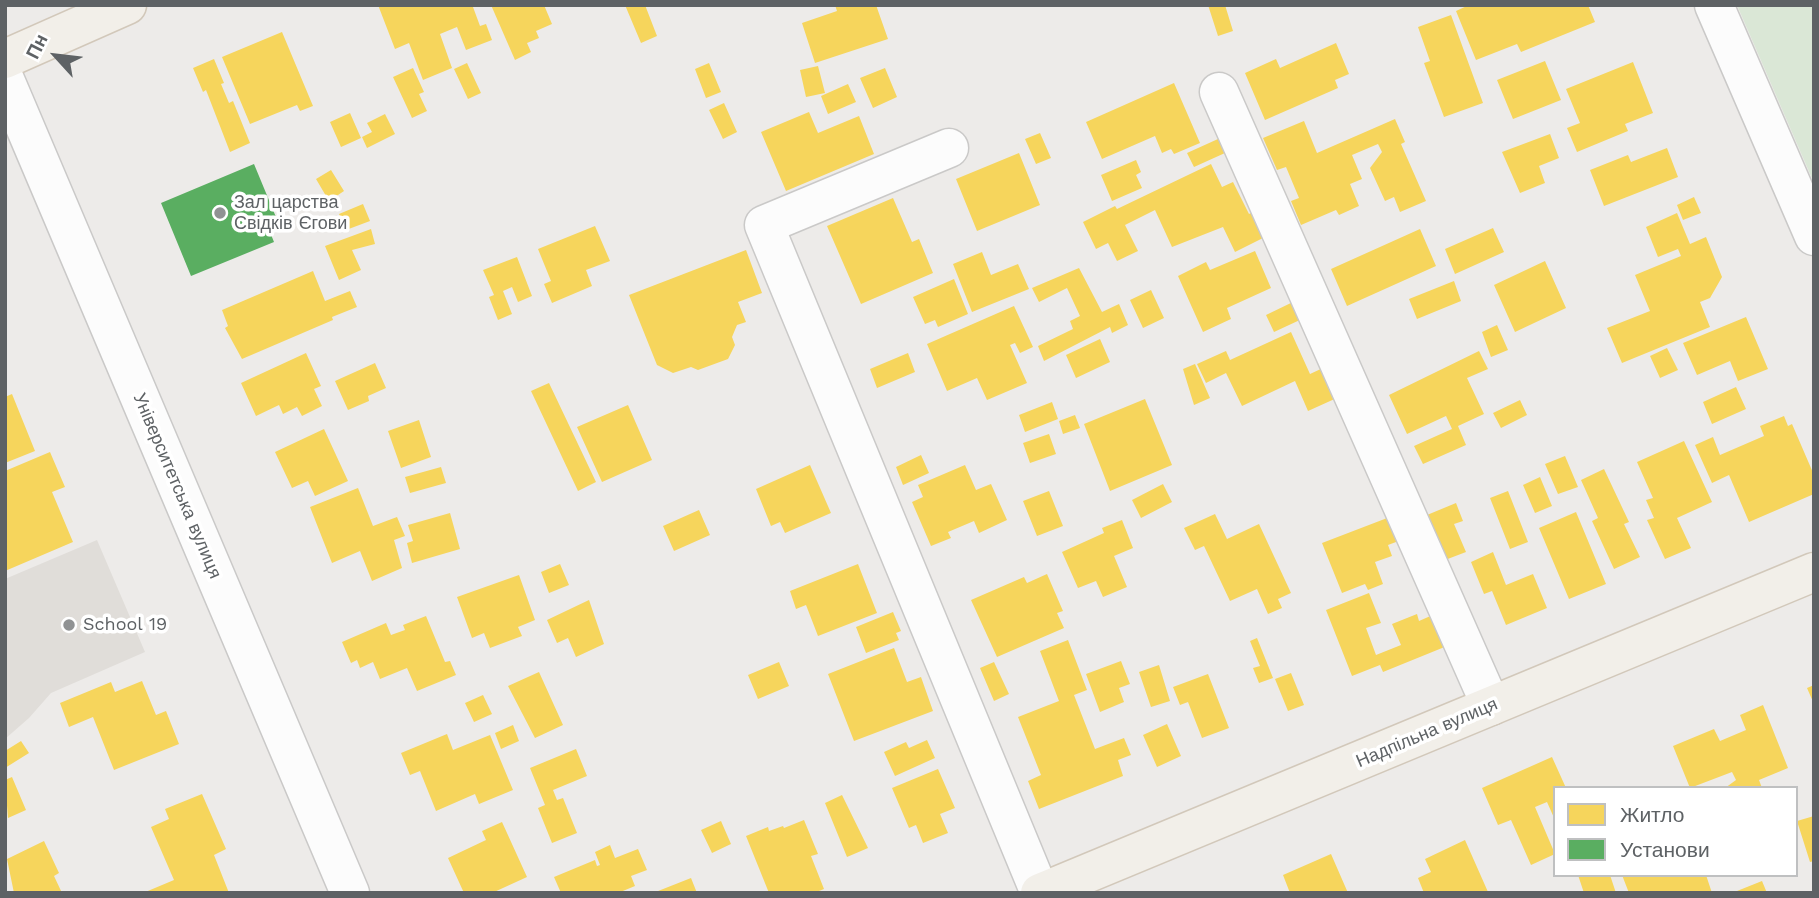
<!DOCTYPE html>
<meta charset="utf-8">
<style>
body{margin:0}
#map{position:relative;width:1819px;height:898px;overflow:hidden;background:#edebe9;font-family:"Work Sans",sans-serif}
canvas{display:block}
.frame{position:absolute;inset:0;border:7px solid #5e6265;pointer-events:none}
.legend{position:absolute;left:1553px;top:786px;width:245px;height:91px;box-sizing:border-box;background:#fff;border:2px solid #bfc0c1;margin:0;padding:9px 12px;list-style:none;font-size:21px;color:#5e6265}
.legend li{display:flex;align-items:center;gap:14px;height:35px}
.legend b{width:35px;border:2px solid #bfc0c1}
.north{position:absolute;left:21px;top:21px;width:70px;height:70px;-webkit-text-stroke:5px #fff;paint-order:stroke;rotate:297deg;font-size:19px;font-weight:700;line-height:28px;text-align:center;color:#5e6265}
.north::after{content:'';display:block;margin:auto;width:24px;height:32px;background:#5e6265;clip-path:polygon(50% 0,100% 100%,50% 72%,0 100%)}
</style>
<div id="map">
<canvas width="1819" height="898"></canvas>
<div class="frame"></div>
<ul class="legend">
<li><b style="height:19px;background:#f6d55c"></b>Житло</li>
<li><b style="height:19px;background:#5aae61"></b>Установи</li>
</ul>
<div class="north">Пн</div>
</div>
<script>
const ctx = document.querySelector('canvas').getContext('2d');
ctx.lineJoin = 'round';
function fillPath(path, color) { ctx.fillStyle = color; ctx.fill(path, 'evenodd'); }
const toPath = rows => new Path2D(rows.map(r => 'M' + r).join(''));
function trace(path, color, width, dash) { ctx.strokeStyle = color; ctx.lineWidth = width; ctx.lineCap = dash ? 'butt' : 'round'; ctx.setLineDash(dash || []); ctx.stroke(path); }
function drawText(font, color, halo, rows, align = 'center') {
  ctx.font = font + ' "Work Sans",sans-serif'; ctx.lineWidth = 7; ctx.setLineDash([]); ctx.textBaseline = 'middle'; ctx.strokeStyle = halo; ctx.fillStyle = color; for (const [text, x, y, turn = 0] of rows) {
    ctx.save(); ctx.translate(x, y); ctx.rotate((+turn || 0) * Math.PI / 180); ctx.textAlign = isNaN(turn) ? turn : align; if (halo) ctx.strokeText(text, 0, 0); ctx.fillText(text, 0, 0); ctx.restore();
  }
}
fillPath(toPath([
 [97,540,145,652,51,693,29,718,5,739,5,579]
]), '#e0ddd9');
fillPath(toPath([
 [1737,5,1814,5,1814,183]
]), '#dae7d6');
fillPath(toPath([
 [378,5,478,5,473,7,480,26,486,24,492,40,466,50,457,27,440,34,452,68,423,80,409,43,395,49],
 [491,5,544,5,552,24,536,31,539,38,527,43,531,52,515,60],
 [625,5,645,5,657,36,641,43],
 [835,5,876,5,888,39,815,63,802,23,837,11],
 [1208,5,1225,5,1233,31,1218,36],
 [1469,5,1588,5,1595,22,1521,52,1517,44,1476,60,1456,11],
 [1451,15,1483,103,1444,117,1424,63,1430,61,1418,27],
 [282,32,313,106,300,111,297,105,250,124,222,57],
 [1336,43,1349,74,1335,80,1338,88,1265,120,1245,73,1276,59,1280,68],
 [214,59,224,83,221,84,229,103,233,101,250,143,230,152,206,90,203,92,193,68],
 [1545,61,1561,100,1513,119,1497,80],
 [1633,62,1653,113,1625,124,1628,131,1577,152,1567,128,1580,123,1566,89],
 [467,63,481,93,468,99,454,69],
 [709,63,721,92,706,98,695,69],
 [818,66,825,93,806,97,800,70],
 [413,68,424,92,419,94,427,111,412,118,393,77],
 [885,68,897,97,873,108,860,78],
 [1174,83,1200,143,1174,154,1171,149,1162,153,1155,136,1102,159,1086,122],
 [848,84,856,102,828,114,821,96],
 [724,103,737,132,723,139,709,110],
 [809,112,818,133,859,116,874,154,786,191,761,132],
 [350,113,361,138,341,147,330,122],
 [385,114,395,134,367,148,362,137,372,132,367,123],
 [1395,119,1405,142,1401,144,1426,201,1400,212,1394,197,1385,201,1370,168,1382,152,1378,144,1352,155,1362,179,1350,184,1359,206,1339,215,1336,210,1301,225,1291,201,1299,198,1286,167,1277,170,1263,138,1304,121,1317,153],
 [1040,133,1051,158,1036,164,1025,139],
 [1550,134,1559,158,1539,166,1545,183,1520,193,1502,152],
 [1218,139,1225,153,1194,167,1187,153],
 [1667,148,1678,177,1604,206,1590,170,1628,155,1631,162],
 [1019,153,1040,205,977,231,956,179],
 [1136,160,1141,172,1136,175,1142,188,1112,201,1101,175],
 [1211,164,1222,187,1233,182,1249,214,1255,211,1267,236,1235,252,1223,227,1172,247,1155,210,1125,225,1138,251,1117,261,1108,243,1096,249,1083,222,1115,206,1117,209],
 [331,170,344,191,329,201,316,179],
 [1694,197,1701,213,1683,220,1677,205],
 [893,198,912,242,919,239,933,273,861,304,827,226],
 [363,204,370,221,346,230,339,214],
 [1677,213,1690,244,1706,237,1722,277,1710,298,1700,302,1710,327,1622,363,1607,328,1650,311,1635,275,1681,256,1678,249,1658,257,1646,227],
 [595,226,610,261,586,270,592,286,552,303,544,284,551,281,538,249],
 [1493,228,1504,252,1455,274,1445,249],
 [371,229,375,244,352,250,361,270,339,280,325,246],
 [1420,229,1436,266,1347,306,1331,269],
 [746,250,762,293,738,302,746,322,737,325,732,337,735,345,728,359,698,370,691,367,673,373,657,365,629,295],
 [1255,251,1271,288,1227,308,1231,319,1203,332,1178,276,1206,262,1210,270],
 [982,252,991,275,1018,264,1029,289,972,312,953,264],
 [517,257,532,296,518,302,512,287,503,291,512,314,498,320,489,297,494,295,483,270],
 [1545,261,1566,308,1515,332,1494,285],
 [1079,268,1102,312,1119,304,1128,325,1112,333,1110,327,1044,361,1038,346,1073,329,1070,321,1080,316,1067,288,1039,302,1032,288],
 [313,271,325,301,350,291,357,307,332,317,333,320,242,359,225,328,228,326,222,310],
 [954,279,968,314,938,327,935,320,925,324,913,297],
 [1454,281,1461,301,1417,319,1409,299],
 [1151,290,1164,318,1143,328,1130,300],
 [1295,301,1302,319,1274,332,1266,315],
 [1014,306,1033,347,1020,353,1015,343,1010,345,1027,383,987,400,977,378,947,391,927,344],
 [1746,317,1768,369,1738,381,1730,361,1697,375,1683,343],
 [1497,325,1508,350,1491,357,1482,332],
 [1291,332,1310,374,1325,367,1339,397,1308,411,1295,381,1242,406,1226,373,1206,383,1197,364,1226,351,1230,360],
 [1100,339,1110,362,1076,378,1066,355],
 [1667,348,1678,370,1660,378,1650,356],
 [1479,351,1488,369,1467,378,1484,414,1458,426,1466,445,1423,464,1414,446,1452,429,1446,416,1407,434,1389,395],
 [306,353,321,386,314,389,322,406,302,416,297,407,283,414,279,405,256,416,241,383],
 [908,353,915,372,877,388,870,369],
 [375,363,386,388,368,396,369,401,348,410,335,381],
 [1195,364,1210,398,1194,405,1183,369],
 [549,383,596,482,578,491,531,391],
 [1736,387,1746,409,1712,424,1703,402],
 [12,394,35,451,5,463,5,397],
 [1145,399,1172,465,1110,491,1084,424],
 [1520,400,1527,415,1501,428,1493,413],
 [1052,402,1058,419,1025,432,1019,415],
 [628,405,652,460,602,482,577,427],
 [1075,415,1080,428,1063,434,1059,421],
 [1784,416,1788,426,1792,424,1814,475,1814,494,1749,522,1729,475,1712,483,1695,445,1713,437,1720,455,1764,436,1760,426],
 [419,420,431,457,401,468,388,431],
 [324,429,348,481,315,496,308,481,292,488,275,452],
 [1049,434,1056,454,1030,463,1023,443],
 [1684,441,1712,502,1677,518,1691,548,1665,559,1647,520,1654,518,1646,500,1653,498,1637,462],
 [50,452,65,487,52,492,73,542,5,571,5,471],
 [921,455,929,473,903,485,896,467],
 [1565,456,1578,487,1558,494,1545,464],
 [810,465,831,513,785,533,780,522,771,526,756,489],
 [965,465,976,490,991,484,1007,520,979,533,974,521,948,532,951,538,931,546,912,502,923,497,918,485],
 [441,467,446,483,410,493,405,477],
 [1604,469,1629,522,1624,524,1640,557,1614,569,1592,521,1598,518,1581,480],
 [1540,477,1552,506,1535,513,1523,485],
 [1163,484,1172,502,1141,518,1132,500],
 [358,488,373,526,397,517,405,536,394,540,402,568,372,581,360,551,332,563,310,507],
 [1049,491,1063,526,1037,536,1023,501],
 [1508,491,1528,542,1510,549,1490,498],
 [1456,503,1463,521,1454,524,1466,552,1445,560,1427,515],
 [699,510,710,535,674,551,663,526],
 [1576,512,1606,584,1569,599,1539,528],
 [450,513,460,549,412,563,407,543,413,541,408,525],
 [1215,514,1227,539,1259,524,1291,593,1278,599,1282,608,1268,614,1257,589,1230,601,1204,546,1195,550,1184,528],
 [1395,515,1404,539,1388,545,1392,556,1375,562,1383,584,1368,590,1365,584,1342,593,1322,543],
 [1122,520,1133,548,1114,556,1127,587,1103,597,1096,581,1078,588,1062,552,1104,533,1102,528],
 [1493,552,1506,585,1533,574,1547,608,1506,625,1492,591,1484,594,1471,562],
 [560,564,569,585,549,593,541,572],
 [858,564,877,613,818,636,806,605,796,609,790,591],
 [1047,574,1063,611,1057,613,1064,628,997,657,971,600,1024,577,1027,583],
 [519,575,535,620,518,627,522,636,490,648,484,633,472,638,457,597],
 [1369,593,1381,623,1366,628,1376,655,1401,645,1392,624,1417,614,1419,621,1435,614,1447,646,1383,672,1380,665,1352,676,1326,610],
 [589,600,604,644,576,657,568,638,557,643,547,620],
 [893,612,901,631,896,633,899,640,866,653,856,627],
 [426,616,445,662,450,661,456,675,417,691,407,668,380,679,373,662,360,668,357,660,351,663,342,642,386,623,391,635,405,630,403,625],
 [1257,638,1273,678,1259,683,1253,668,1260,666,1250,641],
 [1068,640,1087,690,1074,695,1095,749,1124,738,1131,755,1118,760,1123,776,1039,809,1028,781,1041,775,1018,717,1059,701,1040,651],
 [894,648,907,682,921,677,933,711,854,741,828,674],
 [1121,661,1130,684,1119,688,1124,702,1100,712,1086,674],
 [779,662,789,686,758,699,748,675],
 [994,662,1009,694,994,701,980,668],
 [1159,665,1170,701,1151,707,1139,672],
 [539,672,563,725,535,738,508,686],
 [1291,673,1304,705,1288,711,1275,679],
 [1208,674,1229,728,1202,738,1188,702,1180,705,1173,687],
 [142,681,156,715,166,711,179,744,114,770,93,717,69,727,60,703,111,682,115,692],
 [1814,685,1814,704,1807,688],
 [483,695,492,714,474,722,465,703],
 [1763,705,1788,768,1759,780,1762,788,1725,788,1736,780,1732,772,1690,788,1673,746,1714,729,1720,741,1746,730,1740,715],
 [1167,724,1181,756,1157,767,1143,735],
 [513,725,519,741,501,749,495,733],
 [447,734,453,750,490,735,513,790,479,804,475,794,436,811,420,771,410,775,401,753],
 [927,740,935,758,895,776,884,752,906,742,909,748],
 [21,741,29,753,5,768,5,751],
 [576,749,587,776,553,790,557,800,563,798,577,833,552,843,538,808,545,805,530,768],
 [1552,757,1566,788,1555,788,1555,820,1547,802,1535,807,1555,854,1531,865,1511,820,1498,825,1482,788],
 [938,769,955,808,940,814,948,833,923,843,916,825,909,828,892,788],
 [12,777,26,810,8,818,5,780],
 [202,794,226,849,214,855,229,893,143,893,174,880,151,827,169,819,165,809],
 [842,795,868,848,847,857,825,803],
 [1814,816,1814,861,1810,862,1797,821],
 [804,820,818,854,811,856,824,889,814,893,769,893,746,836,768,827,769,831,783,826,784,828],
 [721,821,731,844,712,853,701,830],
 [502,822,527,877,492,893,464,893,448,858,486,840,482,831],
 [1465,840,1488,892,1424,893,1418,878,1431,872,1425,859],
 [44,841,59,873,54,876,62,893,14,893,7,859],
 [610,845,615,858,638,849,647,870,631,876,635,886,618,893,561,893,554,877,595,860,597,866,600,865,595,852],
 [1331,854,1348,893,1290,893,1283,875],
 [1578,875,1610,875,1616,893,1584,893],
 [1622,875,1706,875,1712,893,1629,893],
 [691,878,697,893,653,893],
 [1762,881,1767,893,1732,893]
]), '#f6d55c');
fillPath(toPath([
 [254,164,278,222,268,227,274,242,191,276,161,203]
]), '#5aae61');
const minor = toPath([
 [1714,5,1814,236],
 [5,80,350,893],
 [1219,92,1491,706],
 [949,148,764,225,1040,893]
]);
const major = toPath([
 [5,59,127,5],
 [1040,893,1814,572]
]);
trace(minor, '#cac9c8', 41);
trace(major, '#d2c8ba', 41);
trace(minor, '#fcfcfc', 38);
trace(major, '#f2efe9', 38);
for (const [x, y, r, color] of [
 [220,213,7,"#909293"],
 [69,625,7,"#909293"]
]) { const dot = new Path2D(); dot.arc(x, y, r, 0, 2 * Math.PI); ctx.fillStyle = color; ctx.fill(dot); trace(dot, '#fff', 2.5); }
drawText('18px', '#5e6265', '#fff', [
 ["Зал царства",234,203],
 ["Свідків Єгови",234,224],
 ["School 19",83,625]
], 'left');
drawText('18px', '#5e6265', '#fff', [
 ["Університетська вулиця",177,486,67],
 ["Надпільна вулиця",1427,733,-23]
]);
</script>
